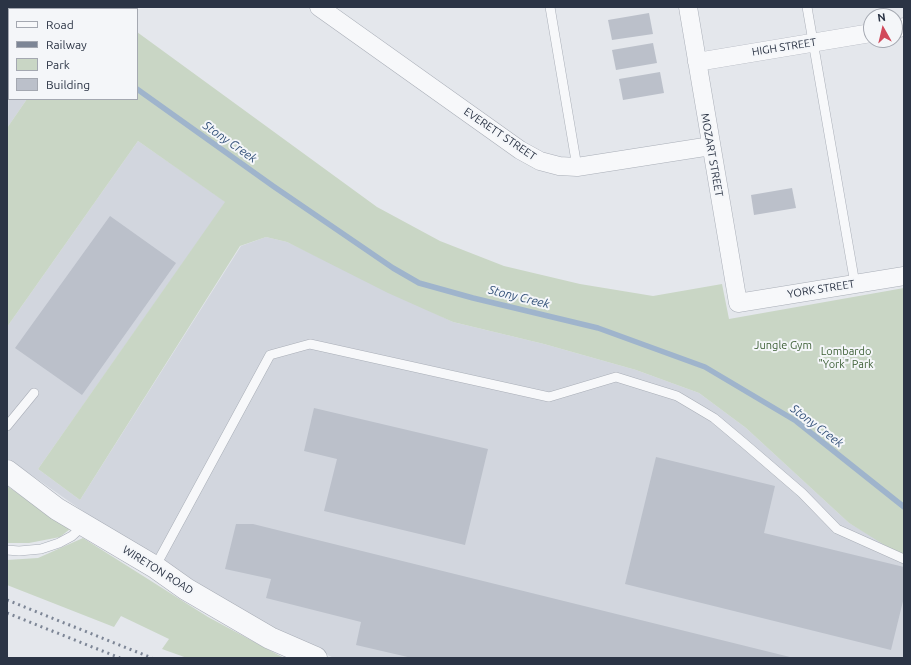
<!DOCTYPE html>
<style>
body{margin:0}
#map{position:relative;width:911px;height:665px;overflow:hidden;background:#e4e7ec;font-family:Ubuntu,sans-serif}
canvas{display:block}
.frame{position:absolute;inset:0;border:8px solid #2b3445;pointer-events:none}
.legend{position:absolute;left:8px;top:8px;width:130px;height:92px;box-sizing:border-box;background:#f4f6f9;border:1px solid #a4a8b1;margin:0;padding:5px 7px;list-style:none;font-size:12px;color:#2b3445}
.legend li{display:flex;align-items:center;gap:8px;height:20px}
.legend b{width:20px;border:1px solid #a4a8b1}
.north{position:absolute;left:863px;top:8px;width:40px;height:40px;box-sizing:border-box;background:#f4f6f9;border:1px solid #a4a8b1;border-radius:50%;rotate:352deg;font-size:11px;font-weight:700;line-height:16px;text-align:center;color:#2b3445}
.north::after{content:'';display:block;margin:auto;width:14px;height:18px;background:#d1495b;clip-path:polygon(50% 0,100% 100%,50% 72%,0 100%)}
</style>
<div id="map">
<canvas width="911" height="665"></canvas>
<div class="frame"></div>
<ul class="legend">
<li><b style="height:5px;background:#f7f8fa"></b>Road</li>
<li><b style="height:5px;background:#7d8696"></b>Railway</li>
<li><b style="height:11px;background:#c9d6c5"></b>Park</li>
<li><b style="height:11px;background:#bbc0ca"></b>Building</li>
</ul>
<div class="north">N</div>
</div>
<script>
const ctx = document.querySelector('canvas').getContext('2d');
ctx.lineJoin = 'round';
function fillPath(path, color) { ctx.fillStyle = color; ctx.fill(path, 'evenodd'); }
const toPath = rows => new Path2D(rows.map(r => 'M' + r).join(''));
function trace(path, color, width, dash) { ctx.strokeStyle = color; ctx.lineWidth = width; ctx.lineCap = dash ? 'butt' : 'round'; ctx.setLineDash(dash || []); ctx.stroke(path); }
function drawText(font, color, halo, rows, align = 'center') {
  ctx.font = font + ' Ubuntu,sans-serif'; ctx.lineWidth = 4; ctx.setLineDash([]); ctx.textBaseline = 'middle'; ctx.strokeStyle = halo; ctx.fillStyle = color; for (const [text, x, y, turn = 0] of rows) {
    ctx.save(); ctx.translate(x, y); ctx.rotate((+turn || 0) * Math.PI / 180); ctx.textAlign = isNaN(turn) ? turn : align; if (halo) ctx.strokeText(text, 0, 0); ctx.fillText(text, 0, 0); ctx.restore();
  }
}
fillPath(toPath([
 [7,50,9,52,9,99,27,99,7,128],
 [138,141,226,202,38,469,80,500,241,246,266,237,287,242,453,322,544,344,636,370,699,393,746,428,849,523,904,555,904,658,334,658,270,629,110,530,7,458,7,327]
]), '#d2d6de');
fillPath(toPath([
 [7,7,103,7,105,9,9,9,9,52,7,50],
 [137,32,377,207,440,241,504,266,580,284,653,296,722,284,729,319,904,288,904,555,886,546,849,523,746,428,699,393,636,370,544,344,453,322,388,293,287,242,266,237,240,246,80,500,38,469,225,202,138,141,7,327,7,128,27,99,137,99],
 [7,486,70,529,60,537,29,543,7,543],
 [83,538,208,617,284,658,187,658,162,649,169,639,121,616,114,627,7,585,7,560,38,558]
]), '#c9d6c5');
trace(toPath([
 [21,7,24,9],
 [137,89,273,186,393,268,419,283,473,298,598,328,705,367,796,421,904,507]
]), '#9fb4cc', 5.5);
fillPath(toPath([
 [649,13,653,34,612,40,608,20],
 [653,43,657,63,616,70,612,50],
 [660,72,664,93,623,100,619,79],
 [792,188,796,208,754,215,751,195],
 [110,216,176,263,82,395,15,348],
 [314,408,488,449,465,545,324,511,337,459,304,451],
 [656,457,775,486,764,533,904,567,904,597,891,650,625,584],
 [236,524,253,524,794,658,412,658,356,645,361,622,266,598,271,579,225,569]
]), '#bbc0ca');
const service = toPath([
 [550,7,577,167],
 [807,7,855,284],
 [7,426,34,393],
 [7,550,19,551,41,549,59,543,72,536,84,525],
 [155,567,270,355,310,344,549,397,616,377,677,396,714,418,745,444,802,493,837,529,904,559]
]);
const minor = toPath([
 [319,7,520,150,540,161,559,166,577,167,711,146],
 [688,7,738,303,904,276],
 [895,29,904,27],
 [697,62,871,33]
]);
const tertiary = toPath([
 [7,471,57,509,155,567,186,589,270,638,316,658]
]);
trace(service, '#a9aeb7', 10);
trace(minor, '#a9aeb7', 19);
trace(tertiary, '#a9aeb7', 23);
trace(service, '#f7f8fa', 9);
trace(minor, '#f7f8fa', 18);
trace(tertiary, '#f7f8fa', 22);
trace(toPath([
 [7,600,152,658],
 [7,613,120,658]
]), '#7d8696', 3, [2, 4]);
drawText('11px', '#2b3445', '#f4f6f9', [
 ["HIGH STREET",784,47,-9],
 ["EVERETT STREET",500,134,34],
 ["MOZART STREET",712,155,80],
 ["YORK STREET",821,289,-9],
 ["WIRETON ROAD",158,570,32]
]);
drawText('11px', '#3f6138', '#f4f6f9', [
 ["Jungle Gym",783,345],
 ["Lombardo",846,351],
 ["\"York\" Park",846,364]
]);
drawText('italic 12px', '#34527a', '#f4f6f9', [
 ["Stony Creek",230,142,35],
 ["Stony Creek",519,297,14],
 ["Stony Creek",817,426,37]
]);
</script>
